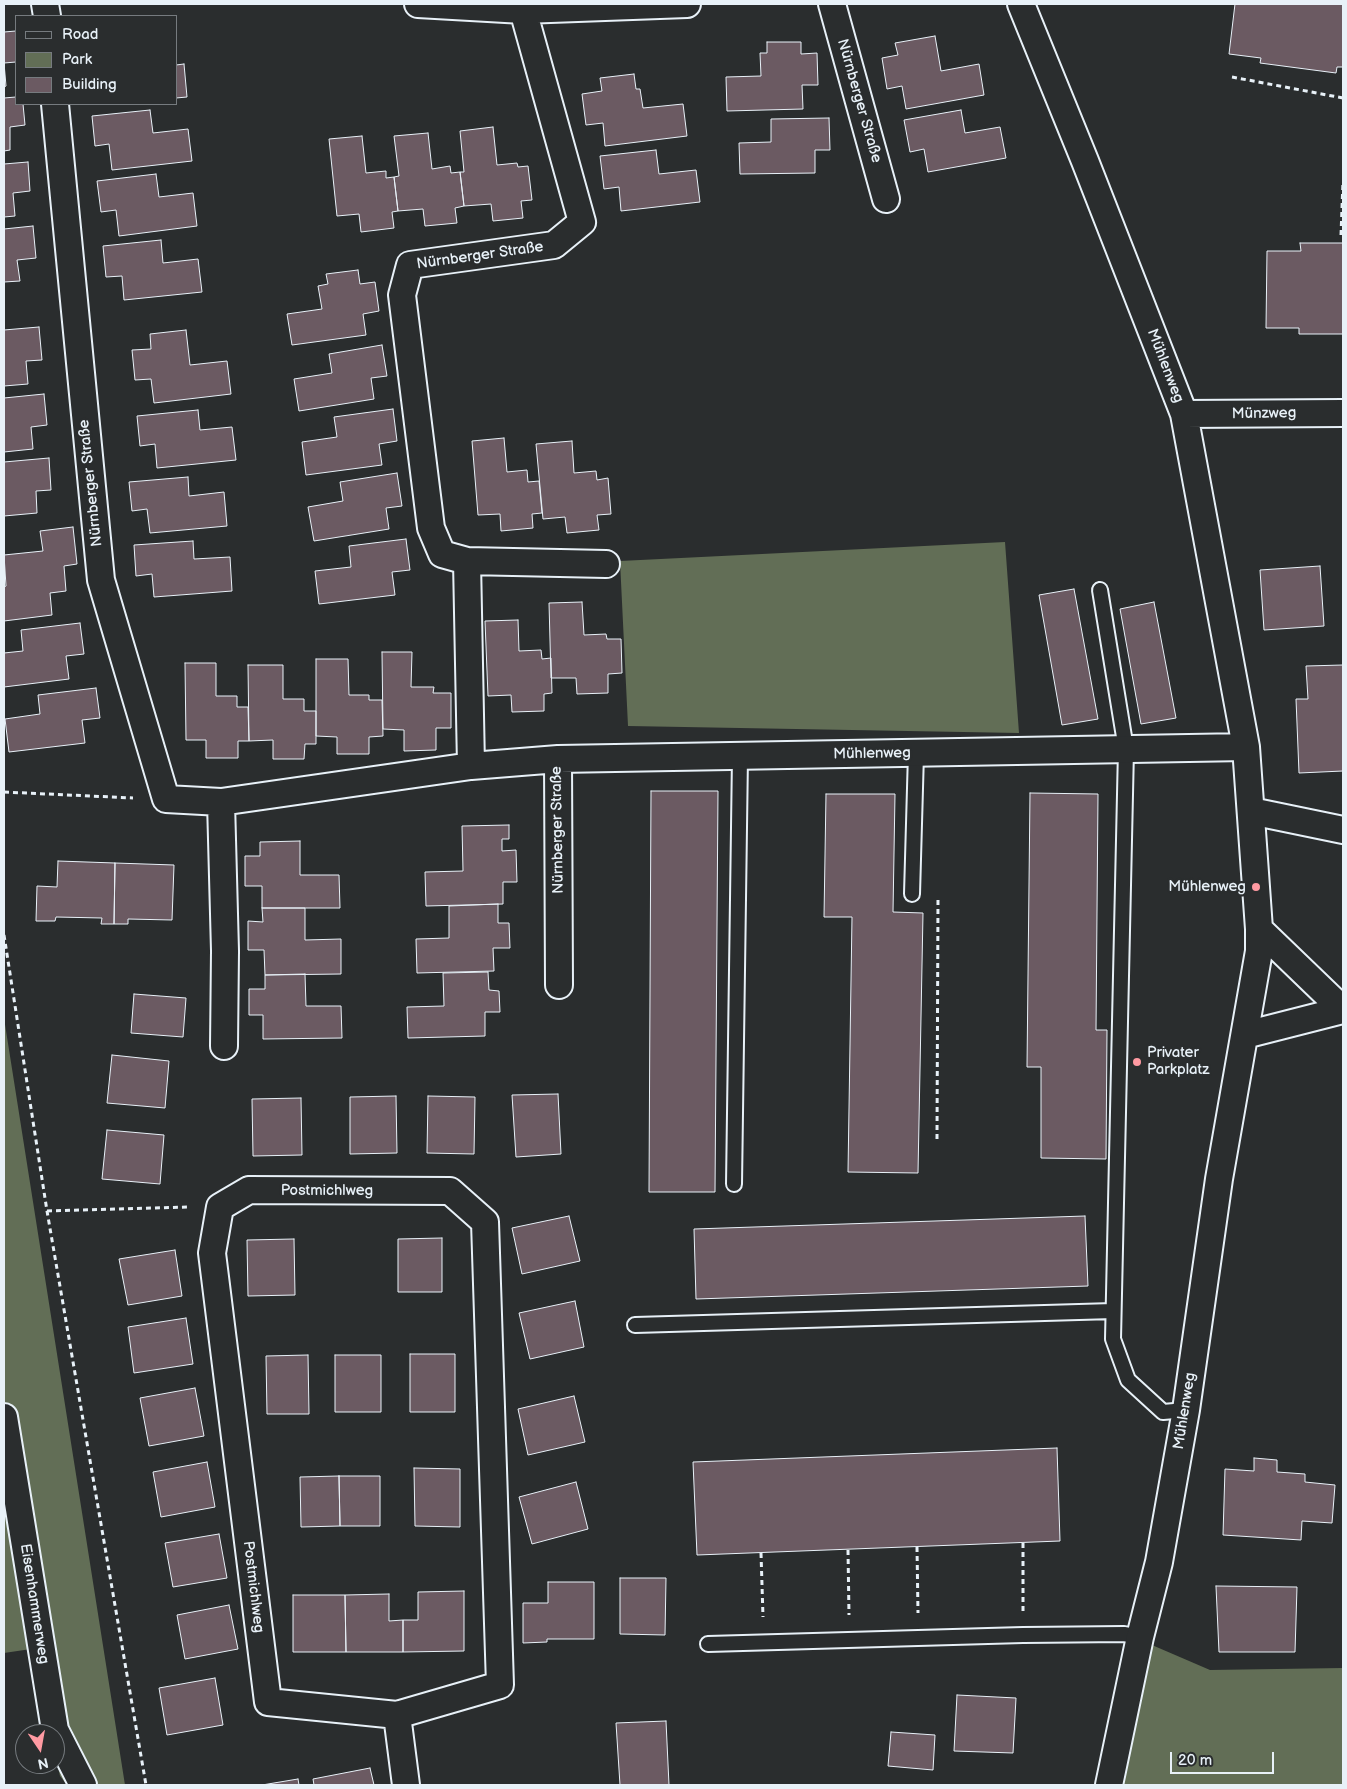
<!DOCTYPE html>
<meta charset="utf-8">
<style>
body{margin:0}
#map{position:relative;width:1347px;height:1789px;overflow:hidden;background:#2a2d2e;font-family:"Balsamiq Sans",sans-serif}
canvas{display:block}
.frame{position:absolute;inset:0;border:5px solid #e8f1f8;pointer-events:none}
.legend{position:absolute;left:15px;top:15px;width:162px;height:90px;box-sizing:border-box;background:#2a2d2e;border:1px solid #767b7f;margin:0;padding:6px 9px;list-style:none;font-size:15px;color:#e8f1f8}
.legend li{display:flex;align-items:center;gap:10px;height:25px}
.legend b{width:25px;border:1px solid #767b7f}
.north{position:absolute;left:15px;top:1724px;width:50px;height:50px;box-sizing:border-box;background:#2a2d2e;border:1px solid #767b7f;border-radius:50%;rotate:168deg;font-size:14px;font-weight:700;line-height:20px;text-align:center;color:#e8f1f8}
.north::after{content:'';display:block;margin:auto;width:18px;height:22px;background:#ff9aa2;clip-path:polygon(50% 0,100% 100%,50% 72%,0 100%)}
.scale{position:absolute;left:1170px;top:1752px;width:104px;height:22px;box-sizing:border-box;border:2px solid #e8f1f8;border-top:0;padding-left:6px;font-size:15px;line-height:18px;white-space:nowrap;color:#e8f1f8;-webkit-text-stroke:4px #2a2d2e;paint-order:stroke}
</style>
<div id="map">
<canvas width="1347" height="1789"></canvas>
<div class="frame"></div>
<ul class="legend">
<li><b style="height:6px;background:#2a2d2e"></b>Road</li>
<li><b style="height:14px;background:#626e56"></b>Park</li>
<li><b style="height:14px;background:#6b5a62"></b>Building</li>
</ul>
<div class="north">N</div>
<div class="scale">20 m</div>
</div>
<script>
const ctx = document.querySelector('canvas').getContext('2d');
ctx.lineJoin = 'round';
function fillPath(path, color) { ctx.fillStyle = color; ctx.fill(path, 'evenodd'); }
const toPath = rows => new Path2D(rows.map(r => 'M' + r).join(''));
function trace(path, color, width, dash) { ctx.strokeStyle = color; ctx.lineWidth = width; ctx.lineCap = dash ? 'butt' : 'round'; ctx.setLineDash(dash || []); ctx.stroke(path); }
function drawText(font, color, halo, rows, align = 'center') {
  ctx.font = font + ' "Balsamiq Sans",sans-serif'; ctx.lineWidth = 4.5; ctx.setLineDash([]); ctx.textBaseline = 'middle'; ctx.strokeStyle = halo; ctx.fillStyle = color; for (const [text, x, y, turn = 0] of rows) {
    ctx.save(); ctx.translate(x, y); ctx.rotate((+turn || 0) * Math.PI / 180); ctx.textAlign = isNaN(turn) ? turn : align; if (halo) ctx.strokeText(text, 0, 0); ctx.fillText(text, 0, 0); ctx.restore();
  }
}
fillPath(toPath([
 [1005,542,1019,733,628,726,620,561],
 [4,1018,125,1785,67,1785,60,1776,31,1649,4,1653],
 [1138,1639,1210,1670,1343,1668,1343,1785,1113,1785]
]), '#626e56');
const building = toPath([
 [1235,4,1343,4,1343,67,1337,67,1336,73,1260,63,1261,58,1229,54,1235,4],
 [16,31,16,62,4,63,6,86,4,87,4,32,16,31],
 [935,36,941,71,979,64,984,95,906,109,902,86,887,89,882,58,898,55,895,43,935,36],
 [767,42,801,42,801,54,817,53,818,85,802,85,803,109,727,111,726,77,761,76,760,53,767,53,767,42],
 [184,64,187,97,176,98,176,65,184,64],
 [634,74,636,89,640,89,643,108,683,104,687,136,605,146,603,123,586,125,582,94,602,91,600,78,634,74],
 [16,97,16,104,23,104,25,125,10,127,10,150,4,151,4,98,16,97],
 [150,110,153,133,188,129,192,161,112,170,109,144,95,146,92,116,150,110],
 [961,110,965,133,1000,127,1006,158,928,172,924,149,910,152,904,120,961,110],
 [829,118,830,150,815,150,815,173,740,174,739,143,771,142,771,119,829,118],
 [493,127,497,165,517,163,518,167,528,166,532,200,521,201,523,218,493,221,491,204,464,206,460,172,464,172,460,131,493,127],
 [428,133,432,169,450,166,451,173,460,172,464,206,455,208,457,223,425,226,423,209,398,211,394,177,399,176,394,136,428,133],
 [362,136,366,173,386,171,386,178,394,177,398,211,392,212,394,228,361,232,359,214,337,216,329,139,362,136],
 [656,150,659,174,696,170,700,202,621,211,619,187,604,189,600,156,656,150],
 [28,162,30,191,13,193,15,216,4,217,4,164,28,162],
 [156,174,159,197,193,193,197,226,119,236,116,210,101,212,97,181,156,174],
 [33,226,36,258,17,260,20,281,4,282,4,229,33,226],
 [161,240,163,263,198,259,202,292,124,300,122,276,106,277,103,246,161,240],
 [1300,243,1343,243,1343,334,1299,334,1299,328,1266,328,1267,251,1301,251,1300,243],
 [358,270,360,284,375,282,379,311,363,314,366,335,292,345,287,314,322,309,318,286,328,284,326,274,358,270],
 [39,327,42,360,26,361,28,384,4,386,4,330,39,327],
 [186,330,190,365,227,361,231,394,154,403,151,379,135,380,132,350,151,349,150,334,186,330],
 [382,345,387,376,371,378,374,399,299,411,294,379,332,373,329,354,382,345],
 [44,394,47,425,31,427,33,449,4,452,4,398,44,394],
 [393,409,397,441,379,444,382,465,306,475,302,442,337,437,334,417,393,409],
 [198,410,200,430,232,427,236,460,157,468,155,444,140,446,137,416,198,410],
 [504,438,507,472,527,470,528,482,539,481,542,513,532,514,533,528,501,531,500,514,478,515,472,441,504,438],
 [572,441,574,473,596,471,597,480,608,478,611,514,597,515,599,530,567,533,565,517,543,519,536,444,572,441],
 [49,458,51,490,36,491,37,513,4,516,4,462,49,458],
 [397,473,402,506,386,508,389,529,314,541,308,507,343,501,340,482,397,473],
 [188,477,189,496,224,492,227,526,150,533,147,509,132,511,129,482,188,477],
 [73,527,77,564,64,566,66,591,50,593,52,615,4,621,4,587,6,586,4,555,43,551,40,531,73,527],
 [406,539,410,570,392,572,395,595,319,604,315,571,351,567,349,546,406,539],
 [193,541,194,559,230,557,232,591,154,597,152,574,136,576,134,545,193,541],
 [1320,566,1324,626,1264,630,1260,570,1320,566],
 [1074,589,1098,719,1062,725,1039,595,1074,589],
 [582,602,584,635,606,634,607,639,621,639,622,673,608,674,608,693,577,694,576,678,551,678,549,603,582,602],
 [1154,602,1176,718,1141,724,1120,609,1154,602],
 [518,620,519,651,541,650,542,659,551,658,552,693,544,694,544,711,512,712,511,695,488,696,485,621,518,620],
 [80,623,84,654,66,656,69,679,4,687,4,653,23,651,21,630,80,623],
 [382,652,412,652,411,687,434,687,433,693,451,693,451,728,436,728,436,750,404,751,404,730,383,729,382,652],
 [316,659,348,659,349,695,369,695,369,700,382,700,383,736,369,737,369,754,337,754,337,737,316,736,316,659],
 [185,663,216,663,216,696,237,696,237,707,248,707,249,741,238,741,238,758,206,758,206,740,186,740,185,663],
 [248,665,283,665,283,699,304,699,304,711,316,711,316,744,305,744,304,759,273,759,273,740,249,741,248,665],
 [1343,665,1343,771,1299,773,1296,699,1308,699,1306,666,1343,665],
 [96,688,100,718,82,720,85,743,9,752,5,719,40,714,38,695,96,688],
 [651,791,718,791,715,1192,649,1192,651,791],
 [1030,793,1098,794,1096,1030,1107,1030,1106,1159,1041,1158,1041,1067,1027,1067,1030,793],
 [826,794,895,794,893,912,923,913,918,1173,848,1172,852,917,824,917,826,794],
 [509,825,509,839,502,839,502,851,516,850,517,882,503,882,503,904,426,906,425,872,463,871,462,826,509,825],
 [300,841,300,875,339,875,340,908,262,908,262,886,245,886,245,856,260,856,260,842,300,841],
 [58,861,115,863,114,924,101,924,102,918,56,917,55,921,36,921,37,886,57,887,58,861],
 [115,863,174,865,172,920,128,919,128,924,114,924,115,863],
 [498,904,498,923,509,923,510,948,493,948,494,971,417,973,416,939,449,938,449,906,498,904],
 [262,908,305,908,305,940,341,939,341,974,265,975,264,950,248,950,248,921,263,922,262,908],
 [488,972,489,990,499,991,500,1012,485,1012,485,1036,408,1038,407,1007,444,1006,443,973,488,972],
 [305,974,306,1006,341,1006,342,1038,263,1039,263,1015,249,1015,249,989,265,989,265,975,305,974],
 [134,994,186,998,183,1037,131,1033,134,994],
 [112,1055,169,1061,165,1108,107,1103,112,1055],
 [558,1094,561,1154,516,1157,512,1095,558,1094],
 [396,1096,397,1153,350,1154,350,1097,396,1096],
 [428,1096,475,1097,474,1154,427,1153,428,1096],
 [301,1098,302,1155,253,1156,252,1099,301,1098],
 [107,1130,164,1135,160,1184,102,1179,107,1130],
 [569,1216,580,1261,522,1274,512,1228,569,1216],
 [1085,1216,1088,1286,696,1299,694,1229,1085,1216],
 [442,1238,442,1292,398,1292,398,1239,442,1238],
 [294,1239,295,1295,248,1296,247,1240,294,1239],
 [175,1250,182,1296,128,1305,119,1259,175,1250],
 [575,1301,584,1347,530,1359,519,1313,575,1301],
 [186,1318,193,1364,134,1373,128,1327,186,1318],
 [410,1354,455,1354,455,1412,410,1412,410,1354],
 [308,1355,309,1414,267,1414,266,1356,308,1355],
 [335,1355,381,1355,381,1412,335,1412,335,1355],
 [195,1388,204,1436,149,1446,140,1398,195,1388],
 [574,1396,585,1442,528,1455,518,1409,574,1396],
 [1057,1448,1060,1541,697,1555,693,1462,1057,1448],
 [1254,1458,1277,1460,1277,1472,1305,1474,1305,1482,1335,1485,1332,1523,1302,1521,1301,1540,1223,1535,1225,1469,1254,1471,1254,1458],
 [207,1462,215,1507,161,1517,153,1472,207,1462],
 [414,1468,460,1469,460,1527,415,1526,414,1468],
 [339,1476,340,1526,301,1527,300,1477,339,1476],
 [339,1476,380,1476,380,1526,340,1526,339,1476],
 [576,1482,588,1529,532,1544,519,1497,576,1482],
 [219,1534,227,1578,173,1587,165,1543,219,1534],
 [620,1578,666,1578,665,1635,620,1634,620,1578],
 [548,1582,594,1582,594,1639,547,1639,547,1642,523,1643,523,1603,548,1603,548,1582],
 [1216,1586,1297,1587,1295,1652,1219,1652,1216,1586],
 [464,1591,464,1651,403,1652,403,1620,418,1620,418,1592,464,1591],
 [389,1594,389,1621,403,1620,403,1652,346,1652,345,1595,389,1594],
 [293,1595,345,1595,346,1652,293,1652,293,1595],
 [229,1605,238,1649,185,1659,177,1615,229,1605],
 [215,1678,223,1725,167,1735,159,1688,215,1678],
 [957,1695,1016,1698,1013,1753,954,1751,957,1695],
 [666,1721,669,1785,620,1785,616,1723,666,1721],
 [891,1732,935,1735,933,1770,888,1766,891,1732],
 [370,1768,374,1785,314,1785,313,1779,370,1768],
 [298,1779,299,1785,262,1785,298,1779]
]);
fillPath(building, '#6b5a62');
trace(building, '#e8f1f8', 1);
const service = toPath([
 [1100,590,1126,749,1113,1339,1128,1380,1163,1412,1186,1410],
 [912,894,916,753],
 [734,1184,740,756],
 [635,1325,1113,1311],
 [708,1644,1023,1635,1124,1634,1140,1637]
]);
const minor = toPath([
 [45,4,47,16],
 [418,4,523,10,687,4],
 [832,4,886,199],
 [1021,4,1085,161,1184,414,1246,747,1259,929,1259,951,1219,1179,1186,1410,1159,1562,1140,1637,1109,1785],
 [523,10,582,222,554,245,410,265,402,295,431,528,442,554,467,561,606,564],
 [55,104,101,580,166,799,221,802,225,951,224,1046],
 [1184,414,1343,413],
 [467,561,471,766],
 [558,759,1246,747],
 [221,802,471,766,558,759,559,985],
 [1251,811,1343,830],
 [1259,929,1343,1010],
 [1245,1035,1343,1010],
 [249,1190,450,1191,485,1222,500,1685,397,1715,268,1702,212,1253,220,1207,249,1190],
 [4,1417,55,1730,83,1785],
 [397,1715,406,1785]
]);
trace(service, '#e8f1f8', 18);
trace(minor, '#e8f1f8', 30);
trace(toPath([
 [1232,77,1343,98],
 [1341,235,1343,181],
 [4,792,133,798],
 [4,935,47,1211,146,1785],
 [937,1139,938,899],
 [47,1211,189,1207],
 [1023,1543,1023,1612],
 [917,1547,918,1613],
 [848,1550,849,1615],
 [761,1553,763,1617]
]), '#e8f1f8', 3, [5, 4]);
trace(service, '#2a2d2e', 14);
trace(minor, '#2a2d2e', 26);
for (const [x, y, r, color] of [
 [1256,887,5,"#ff9aa2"],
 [1137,1062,5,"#ff9aa2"]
]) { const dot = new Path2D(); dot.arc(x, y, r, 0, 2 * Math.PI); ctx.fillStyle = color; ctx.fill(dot); trace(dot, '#2a2d2e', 2); }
drawText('15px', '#e8f1f8', '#2a2d2e', [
 ["Nürnberger Straße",859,101,74],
 ["Nürnberger Straße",480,256,-8],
 ["Mühlenweg",1165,366,69],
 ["Münzweg",1264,414,-1],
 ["Nürnberger Straße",91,483,-96],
 ["Mühlenweg",872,754,-1],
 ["Nürnberger Straße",558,830,-91],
 ["Postmichlweg",327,1191],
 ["Mühlenweg",1185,1411,-81],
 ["Postmichlweg",253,1587,83],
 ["Eisenhammerweg",34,1604,81]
]);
drawText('15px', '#e8f1f8', '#2a2d2e', [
 ["Mühlenweg",1246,887],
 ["Privater",1147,1053,"left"],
 ["Parkplatz",1147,1070,"left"]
], 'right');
</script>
